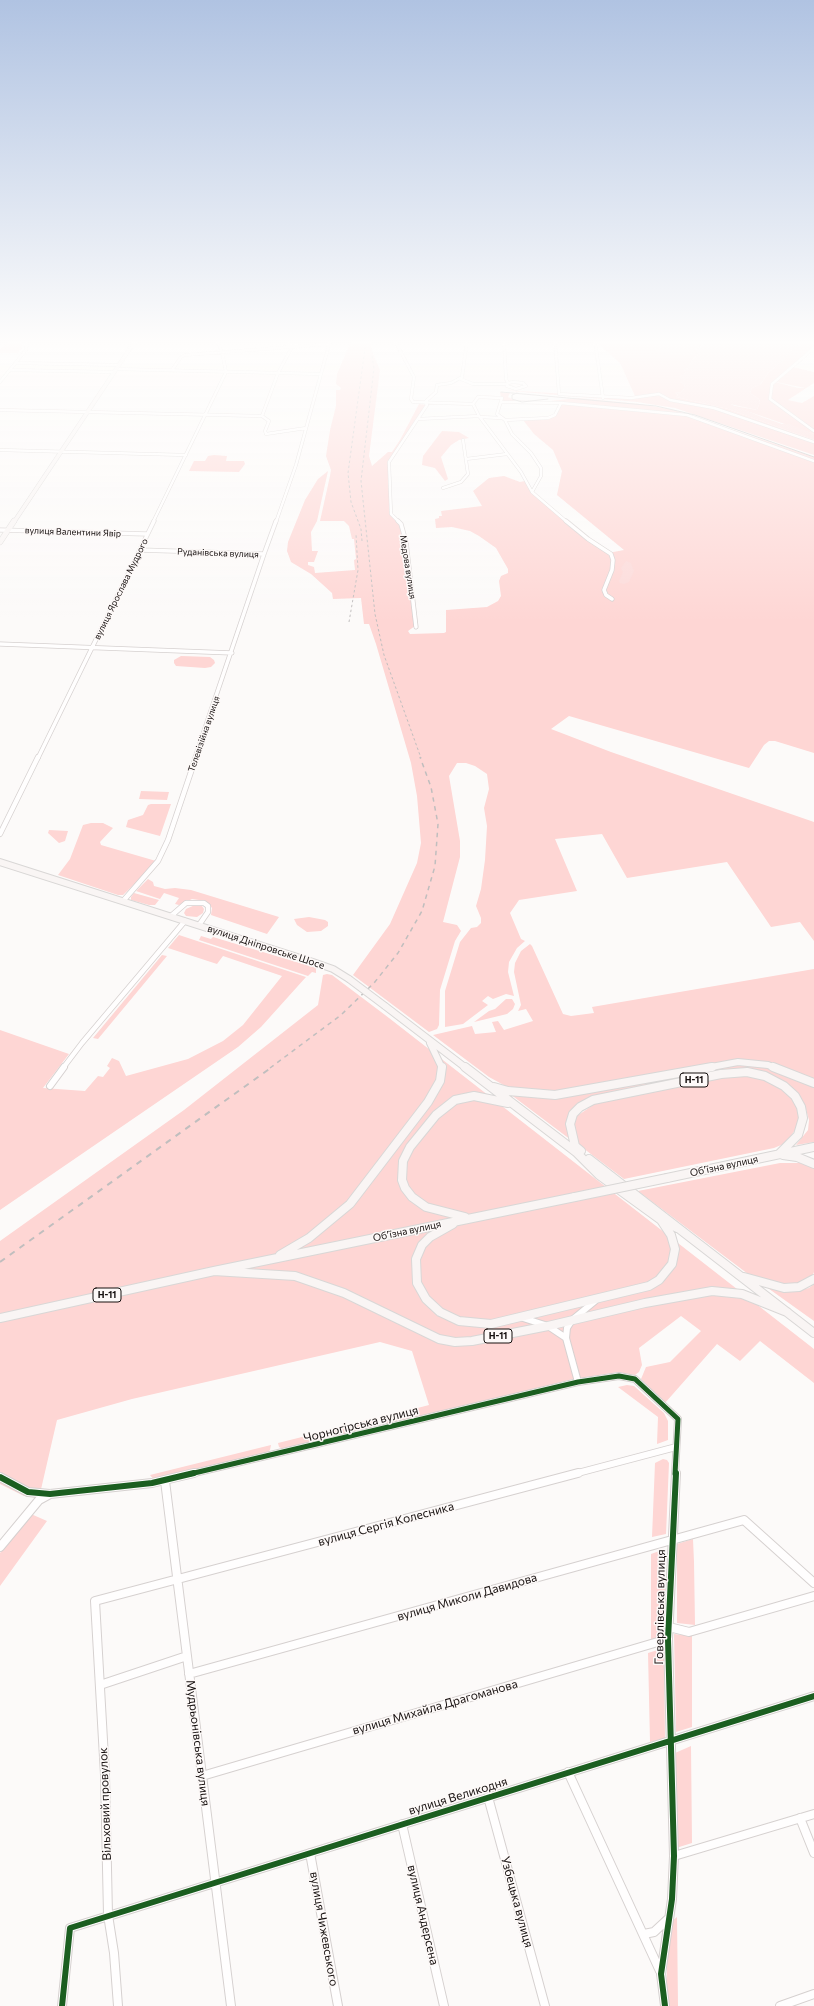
<!DOCTYPE html>
<meta charset="utf-8">
<style>
body{margin:0}
canvas{display:block;background:#fcfaf9}
</style>
<canvas width="814" height="2006"></canvas>
<script>
const ctx = document.querySelector('canvas').getContext('2d');
ctx.lineJoin = 'round';
function fillPath(path, color) { ctx.fillStyle = color; ctx.fill(path, 'evenodd'); }
const toPath = rows => new Path2D(rows.map(r => 'M' + r).join(''));
function trace(path, color, width, dash) { ctx.strokeStyle = color; ctx.lineWidth = width; ctx.lineCap = dash ? 'butt' : 'round'; ctx.setLineDash(dash || []); ctx.stroke(path); }
function drawText(font, color, halo, rows, align = 'center') {
  ctx.font = font + ' Commissioner,sans-serif'; ctx.lineWidth = 3; ctx.setLineDash([]); ctx.textBaseline = 'middle'; ctx.strokeStyle = halo; ctx.fillStyle = color; for (const [text, x, y, turn = 0] of rows) {
    ctx.save(); ctx.translate(x, y); ctx.rotate((+turn || 0) * Math.PI / 180); ctx.textAlign = isNaN(turn) ? turn : align; if (halo) ctx.strokeText(text, 0, 0); ctx.fillText(text, 0, 0); ctx.restore();
  }
}
fillPath(toPath([
 [10,341,22,341,22,348,18,353,0,353,0,349],
 [351,341,371,341,372,351,380,370,369,456,372,466,388,452,392,452,400,440,419,404,426,405,388,462,390,514,400,524,415,626,408,631,410,634,444,633,446,632,446,610,487,607,498,601,501,596,499,581,501,576,508,573,508,569,496,548,479,536,470,531,452,527,436,528,435,519,439,518,439,516,442,516,441,511,482,506,473,491,489,478,504,476,520,482,525,481,532,493,608,553,624,550,557,495,562,471,553,450,534,434,523,420,548,418,555,415,561,403,502,402,500,392,510,393,508,397,516,401,541,402,578,398,640,404,674,410,814,457,814,753,775,741,769,741,764,745,749,768,569,716,551,729,611,752,814,822,814,941,800,922,771,927,727,862,627,878,602,834,555,839,577,891,519,900,510,913,521,939,525,941,517,948,509,962,508,972,514,996,506,994,493,999,488,996,482,1001,488,1005,463,1024,445,1027,445,991,460,942,471,928,477,927,481,923,481,918,476,906,481,889,485,860,487,826,484,808,489,789,487,774,475,766,466,763,457,763,449,776,460,841,460,857,443,922,457,925,461,931,455,941,440,990,439,1025,437,1029,429,1032,353,975,390,924,417,863,421,843,417,796,411,763,376,644,369,624,364,624,361,598,333,599,332,593,311,574,291,562,287,551,288,542,305,500,318,479,328,471,317,521,311,532,312,551,318,551,314,562,308,562,308,565,314,567,315,573,355,570,354,560,356,559,354,539,352,539,349,526,344,521,320,521,330,476,331,470,326,456,330,430,336,406,336,390,340,390,341,388,336,384,337,374],
 [595,341,700,341,703,344,696,350,698,355,692,360,688,368,684,370,687,372,680,377,680,382,684,384,685,388,681,392,675,393,678,395,676,397,728,409,814,440,814,455,675,408,637,402,501,390,602,396,635,396,620,363],
 [804,341,814,341,814,347,771,384,769,399,814,431,814,434,729,405,757,410,760,402,759,399,750,393,752,388,761,384,768,373,785,358,793,348],
 [793,367,814,372,814,383,788,400,802,403,814,396,814,430,771,399,771,386,775,382,798,388,805,388,776,382],
 [442,431,459,432,469,438,459,440,451,445,441,457,448,479,445,481,435,468,422,465,423,456],
 [214,455,227,456,226,461,244,461,245,464,239,472,189,471,194,461,205,461,208,456],
 [181,656,210,657,214,660,215,663,211,667,205,668,176,666,174,663,174,660],
 [141,791,169,792,167,800,139,799],
 [151,804,171,804,160,836,126,827,128,820,143,815,148,805],
 [91,823,103,823,113,828,100,842,101,845,156,861,149,870,123,895,118,895,58,875,70,859,83,825],
 [49,830,68,831,65,841,59,843,48,833],
 [148,879,153,882,154,886,165,889,175,888,191,890,279,917,267,934,211,915,212,908,206,901,192,899,179,905,175,904,179,898,164,893,160,899,136,891],
 [134,893,159,900,155,905,149,905,131,900,131,897],
 [195,905,202,906,204,909,203,913,197,917,186,916,184,913,186,909],
 [309,917,325,920,328,922,328,926,321,931,307,932,297,925,294,919],
 [179,935,306,977,261,1027,238,1047,0,1210,0,1030,69,1054,43,1088,85,1091,98,1076,103,1077,110,1068,107,1066,112,1058,119,1061,126,1076,188,1059,223,1041,243,1025,282,976,223,956,217,964,168,948],
 [201,936,211,939,213,937,316,968,316,973,312,972,308,976,199,940],
 [530,944,532,946,563,1014,571,1016,594,1013,592,1007,814,969,814,1080,737,1059,556,1092,511,1089,489,1077,433,1035,472,1026,475,1034,496,1032,492,1022,498,1021,504,1030,533,1021,526,1009,518,1011,521,1005,514,972,515,963,521,951],
 [162,955,167,956,98,1039,93,1038],
 [327,974,332,975,389,1018,814,1349,814,1383,760,1341,740,1361,717,1344,665,1403,641,1379,646,1367,670,1362,701,1331,681,1316,639,1348,642,1365,639,1372,635,1375,618,1372,573,1379,390,1425,385,1423,383,1417,429,1405,412,1351,380,1342,132,1399,57,1420,39,1498,24,1496,0,1484,0,1241,184,1110,318,1005,323,975],
 [506,999,512,999,515,1004,513,1009,507,1014,474,1022,489,1011,495,1009],
 [738,1065,764,1067,780,1072,814,1087,814,1142,796,1145,808,1130,809,1120,805,1106,798,1094,753,1071,578,1105,571,1140,510,1094,535,1098,556,1098],
 [749,1075,760,1077,784,1090,791,1098,797,1108,799,1118,797,1127,786,1143,774,1148,624,1179,579,1145,573,1125,577,1116,596,1103,644,1093,728,1077],
 [780,1163,800,1163,814,1167,814,1272,812,1277,804,1282,784,1285,748,1274,638,1191],
 [814,1284,814,1321,765,1286,801,1290,809,1288],
 [627,1385,634,1386,664,1413,668,1421,668,1440,657,1444,658,1417,618,1387],
 [374,1419,373,1425,370,1428,283,1449,279,1447,278,1443],
 [271,1445,270,1450,267,1453,154,1480,150,1475],
 [663,1459,667,1460,669,1463,666,1534,652,1537,655,1463],
 [31,1514,47,1521,0,1586,0,1553],
 [693,1539,694,1562,695,1625,677,1623,677,1544],
 [665,1549,665,1637,651,1639,651,1554],
 [674,1634,692,1636,692,1727,676,1732],
 [664,1648,665,1738,650,1742,648,1653],
 [691,1746,692,1843,676,1848,675,1753],
 [677,1917,678,2006,668,2006,666,1988,669,1928,672,1921]
]), '#fed6d4');
fillPath(toPath([
 [659,341,692,341,693,352,692,355,684,356,658,352,652,347,658,345],
 [700,341,804,341,793,348,785,358,768,373,760,385,752,388,750,393,759,399,760,402,757,410,730,404,762,417,782,424,789,424,814,434,814,440,728,409,676,397,678,395,675,393,681,392,685,388,684,384,680,382,680,377,686,372,683,369,688,368,692,360,698,355,696,350,703,344],
 [626,561,631,563,634,571,629,582,624,584,620,583,619,581,623,572,621,568]
]), '#fcdad9');
const minorFar4 = toPath([
 [395,341,414,377,411,399,413,402,473,404,479,416,521,472,532,492,567,522],
 [504,341,506,379,508,383],
 [555,341,559,394,631,398,659,394,670,400,714,408,814,442],
 [595,341,603,398],
 [814,348,772,384,770,399,814,431],
 [16,363,118,365],
 [116,369,321,374],
 [10,370,114,372],
 [172,370,181,357,185,355,330,344],
 [461,379,473,384,507,384],
 [0,382,26,350,27,341],
 [513,382,523,383,526,386,516,389,507,386,508,383,513,382],
 [501,402,561,403,687,415,814,461],
 [473,404,478,397,502,398,497,414,505,420,512,434,531,453,541,468,541,476,532,492],
 [0,410,262,416],
 [262,416,278,373,291,349,288,341],
 [262,416,269,421,265,431,266,434,306,428],
 [480,417,501,418],
 [418,419,479,416],
 [505,420,548,418,555,415,561,403],
 [0,450,186,455],
 [466,459,507,454],
 [443,488,461,482,468,474,463,440],
 [153,522,226,372,222,352,217,341],
 [276,522,296,465,330,341],
 [399,522,391,514,389,462,427,405,425,402,436,392,437,385,451,383,462,377,467,341]
]);
const minorFar3 = toPath([
 [398,521,401,524,406,542,416,627],
 [566,521,588,539,611,554,613,560,612,570,604,590,606,595,612,599],
 [0,530,147,534],
 [141,550,264,554,276,521],
 [0,644,232,653],
 [38,758,154,521],
 [195,758,264,554]
]);
const minorFar2 = toPath([
 [0,834,38,757],
 [123,901,158,861,168,840,196,757],
 [171,916,186,903,204,903,208,906,208,912,199,925],
 [63,1068,82,1043,185,921]
]);
const minorFar1 = toPath([
 [50,1086,64,1067],
 [523,1318,548,1326,566,1338],
 [578,1382,566,1338,567,1328,572,1320,595,1301],
 [190,1474,578,1382,619,1376,635,1379,678,1419,675,1474],
 [574,1474,676,1447]
]);
const minor = toPath([
 [0,1477,28,1492,50,1494,152,1483,194,1473],
 [165,1481,231,2006],
 [0,1547,39,1500,50,1494],
 [669,1627,689,1632,814,1596],
 [189,1674,744,1520,814,1583],
 [100,1685,187,1656],
 [568,1772,660,1971],
 [202,1776,668,1639],
 [488,1797,545,2006],
 [800,1818,814,1853],
 [402,1824,444,2006],
 [310,1853,338,2006],
 [674,1856,814,1814],
 [644,1934,654,1932,668,1919],
 [62,2006,70,1928,814,1696],
 [118,2006,114,1953,108,1915,105,1775,95,1601,578,1473],
 [665,2006,661,1974,672,1899,674,1856,668,1639,676,1473],
 [780,2006,814,1994]
]);
const majorFar3 = toPath([
 [14,522,135,341]
]);
const majorFar2 = toPath([
 [0,542,14,521]
]);
const majorFar1 = toPath([
 [0,862,313,962,333,969,349,979],
 [385,1006,466,1068],
 [430,1043,442,1068],
 [706,1068,738,1062,768,1065,775,1068]
]);
const major = toPath([
 [465,1067,576,1152,599,1175,661,1220,677,1228],
 [773,1067,814,1083],
 [494,1087,508,1091,555,1095,712,1067],
 [581,1151,575,1146,570,1124,573,1114,580,1107,593,1100,721,1074,747,1072,765,1076,784,1086,795,1096,801,1107,803,1118,798,1135,779,1154],
 [783,1155,797,1157,814,1164],
 [589,1159,814,1333],
 [667,1178,814,1147],
 [465,1217,426,1207,412,1197,405,1188,402,1180,403,1161,410,1147,436,1115,455,1100,474,1096,508,1103],
 [453,1224,430,1237,422,1245,416,1259,417,1283,426,1299,440,1312,459,1321,491,1324,649,1286,659,1280,672,1264,675,1249,671,1235,661,1220],
 [280,1255,309,1238,350,1204,428,1102,440,1081,442,1067],
 [214,1271,295,1276,344,1293,439,1339,455,1342,472,1341,548,1326,645,1303,712,1291,742,1294,787,1312],
 [744,1277,784,1288,799,1287,814,1279],
 [0,1318,214,1271,575,1197]
]);
trace(minorFar4, '#d6d1d0', 3.5);
trace(minorFar3, '#d6d1d0', 5);
trace(minorFar2, '#d6d1d0', 6);
trace(minorFar1, '#d6d1d0', 8);
trace(minor, '#d6d1d0', 10);
trace(majorFar3, '#d9d7d6', 4.5);
trace(majorFar2, '#d9d7d6', 6);
trace(majorFar1, '#d9d7d6', 8);
trace(major, '#d9d7d6', 10);
trace(minorFar4, '#fffefe', 2.5);
trace(minorFar3, '#fffefe', 3.5);
trace(minorFar2, '#fffefe', 4.5);
trace(minorFar1, '#fffefe', 6);
trace(minor, '#fffefe', 8);
trace(majorFar3, '#f9f5f4', 3.5);
trace(majorFar2, '#f9f5f4', 5);
trace(majorFar1, '#f9f5f4', 6);
trace(major, '#f9f5f4', 8);
trace(toPath([
 [501,392,656,406,695,415,814,457],
 [517,393,512,395,512,399,522,402,548,399]
]), '#c0bebe', 1);
trace(toPath([
 [372,356,374,368,361,481,375,614,384,655,421,758],
 [362,541,361,529,351,502,348,473,366,341],
 [349,622,358,570,356,534]
]), '#c0bebe', 1, [2.5, 2.5]);
trace(toPath([
 [270,1068,341,1015,374,983,398,953,422,911,435,866,438,824,431,787,420,757]
]), '#c0bebe', 1.5, [4.5, 4.5]);
trace(toPath([
 [0,1262,272,1067]
]), '#c0bebe', 2, [6, 6]);
const majorBridgeFar1 = toPath([
 [349,979,385,1006]
]);
const majorBridge = toPath([
 [575,1197,667,1178]
]);
trace(majorBridgeFar1, '#d9d7d6', 8, []);
trace(majorBridge, '#d9d7d6', 10, []);
trace(majorBridgeFar1, '#f9f5f4', 6);
trace(majorBridge, '#f9f5f4', 8);
trace(toPath([
 [190,1474,578,1382,619,1376,635,1379,678,1419,675,1474]
]), '#1b5e20', 5);
trace(toPath([
 [0,1477,28,1492,50,1494,152,1483,194,1473],
 [62,2006,70,1928,814,1696],
 [665,2006,661,1974,672,1899,674,1856,668,1639,676,1473]
]), '#1b5e20', 6);
const sky = ctx.createLinearGradient(0, 0, 0, 622);
sky.addColorStop(0, '#b0c3e2');
sky.addColorStop(0.55, '#fefdfc');
sky.addColorStop(1, '#fefdfc00');
ctx.fillStyle = sky;
ctx.fillRect(0, 0, 814, 622);
drawText('9px', '#16100f', '#fdf9f8', [
 ["вулиця Валентини Явір",73,532,2],
 ["Руданівська вулиця",218,553,2],
 ["Медова вулиця",408,567,81],
 ["вулиця Ярослава Мудрого",121,589,-64],
 ["Телевізійна вулиця",204,734,-71]
]);
for (const [x, y, w] of [
 [694,1080,28],
 [107,1295,28],
 [498,1336,28]
]) { const box = new Path2D(); box.roundRect(x - w / 2, y - 7, w, 14, 3); ctx.fillStyle = '#fdf9f8'; ctx.fill(box); trace(box, '#16100f', 1); }
drawText('bold 9px', '#16100f', null, [
 ["Н-11",694,1080],
 ["Н-11",107,1295],
 ["Н-11",498,1336]
]);
drawText('10px', '#16100f', '#fdf9f8', [
 ["вулиця Дніпровське Шосе",266,947,18],
 ["Обʼїзна вулиця",724,1166,-12],
 ["Обʼїзна вулиця",407,1231,-12]
]);
drawText('12px', '#16100f', '#fdf9f8', [
 ["Чорногірська вулиця",361,1424,-14],
 ["вулиця Сергія Колесника",386,1524,-15],
 ["вулиця Миколи Давидова",467,1597,-16],
 ["Говерлівська вулиця",660,1607,-89],
 ["вулиця Михайла Драгоманова",435,1707,-16],
 ["Мудрьонівська вулиця",198,1743,83],
 ["вулиця Великодня",458,1796,-17],
 ["Вільховий провулок",105,1804,-92],
 ["Узбецька вулиця",517,1902,75],
 ["вулиця Андерсена",423,1915,77],
 ["вулиця Чижевського",324,1929,80]
]);
</script>
